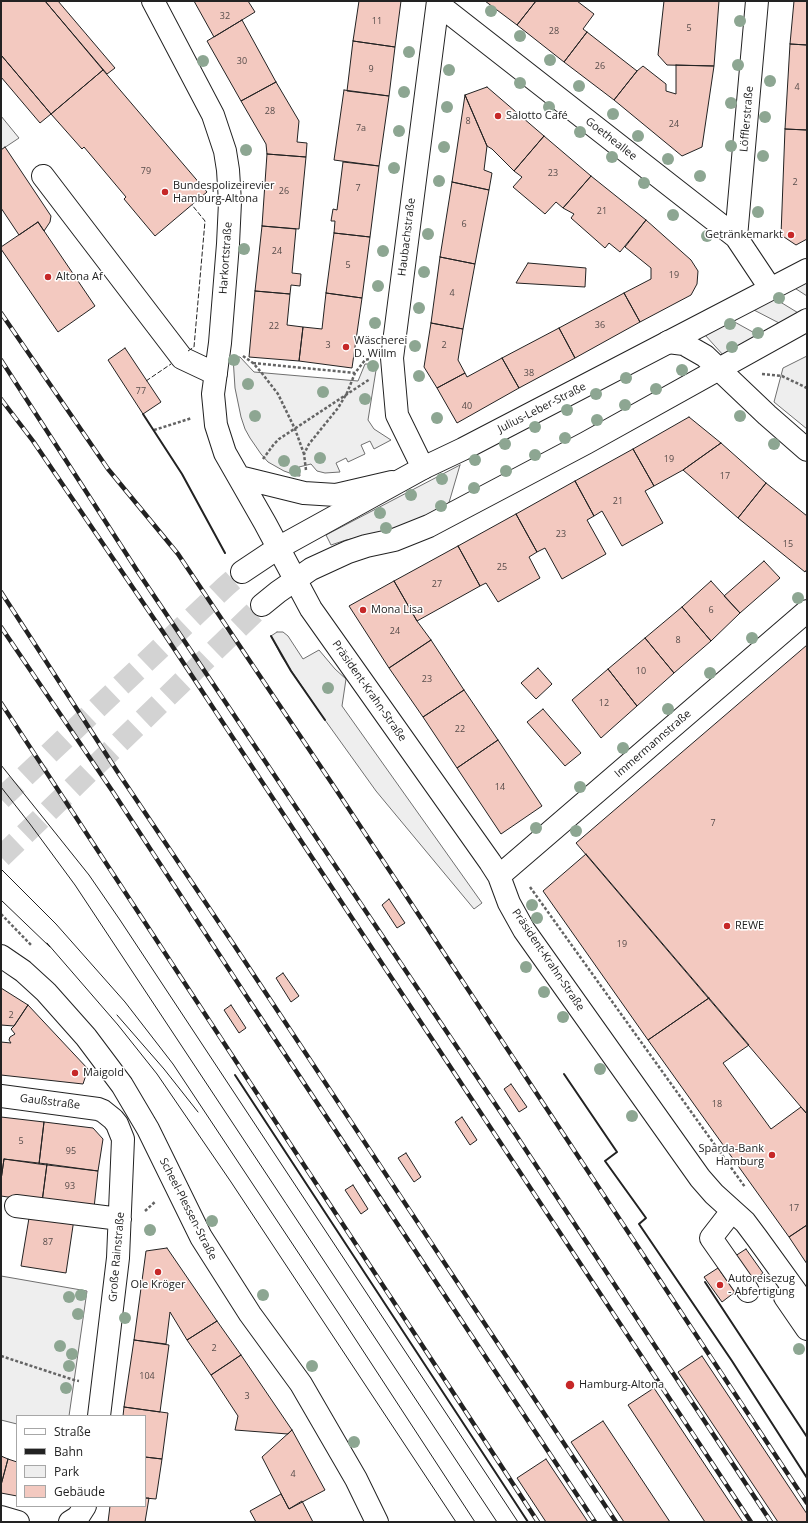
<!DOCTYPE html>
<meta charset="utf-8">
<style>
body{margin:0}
#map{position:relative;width:808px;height:1523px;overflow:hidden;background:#fff;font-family:"Open Sans",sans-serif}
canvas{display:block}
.frame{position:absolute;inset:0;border:2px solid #222;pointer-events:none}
.legend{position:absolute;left:16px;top:1415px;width:130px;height:92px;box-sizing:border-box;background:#fff;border:1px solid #a7a7a7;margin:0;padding:5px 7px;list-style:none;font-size:12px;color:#222}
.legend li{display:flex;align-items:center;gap:8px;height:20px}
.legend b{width:20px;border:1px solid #a7a7a7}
</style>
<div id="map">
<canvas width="808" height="1523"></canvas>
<div class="frame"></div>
<ul class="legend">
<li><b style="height:5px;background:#fff"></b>Straße</li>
<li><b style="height:5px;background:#222"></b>Bahn</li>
<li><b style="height:11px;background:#eee"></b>Park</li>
<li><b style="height:11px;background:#f3c9c0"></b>Gebäude</li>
</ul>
</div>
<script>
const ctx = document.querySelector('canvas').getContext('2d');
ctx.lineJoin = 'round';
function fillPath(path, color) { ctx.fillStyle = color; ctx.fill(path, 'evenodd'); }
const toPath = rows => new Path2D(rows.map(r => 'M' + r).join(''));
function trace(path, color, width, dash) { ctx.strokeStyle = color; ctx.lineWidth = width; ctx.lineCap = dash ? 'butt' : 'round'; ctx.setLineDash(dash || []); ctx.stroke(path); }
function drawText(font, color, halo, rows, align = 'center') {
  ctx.font = font + ' "Open Sans",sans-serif'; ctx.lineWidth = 3; ctx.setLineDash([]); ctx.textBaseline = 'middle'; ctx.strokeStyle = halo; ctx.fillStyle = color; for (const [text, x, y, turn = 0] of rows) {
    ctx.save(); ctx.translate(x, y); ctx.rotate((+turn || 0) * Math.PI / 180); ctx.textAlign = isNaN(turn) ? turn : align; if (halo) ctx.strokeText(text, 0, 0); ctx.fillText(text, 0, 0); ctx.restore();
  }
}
const green = toPath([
 [1,116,19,138,1,150,1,116],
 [807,279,807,296,793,287,807,279],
 [772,297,800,314,781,324,752,309,772,297],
 [731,320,760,336,724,356,705,335,731,320],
 [807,356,807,429,774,402,783,368,807,356],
 [233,357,240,357,254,372,358,381,365,364,377,364,368,420,374,429,391,440,374,449,370,441,361,445,365,454,348,462,346,458,336,463,340,472,325,473,317,471,311,464,299,467,300,476,298,476,284,471,268,462,261,454,250,438,245,429,241,417,235,388,233,357],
 [460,465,448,506,425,518,378,534,346,540,331,545,326,535,460,465],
 [277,632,283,632,288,636,303,659,319,650,335,669,346,679,342,706,482,903,474,909,376,791,325,720,282,657,271,636,277,632],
 [1,1276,87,1291,69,1416,17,1416,17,1424,1,1420,1,1276]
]);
fillPath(green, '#eee');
trace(green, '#6f6f6f', 1);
const building = toPath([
 [1,1,45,1,103,70,51,114,1,55,1,1],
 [45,1,58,1,115,68,107,74,45,1],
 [194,1,248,1,255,12,214,37,194,1],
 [359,1,401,1,395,47,353,41,359,1],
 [485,1,536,1,517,25,485,1],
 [536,1,577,1,594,14,583,29,587,32,564,62,517,25,536,1],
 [664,1,719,1,714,66,667,65,658,55,664,1],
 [794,1,807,1,807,45,790,44,794,1],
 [242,20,276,82,241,101,207,41,242,20],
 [587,32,637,71,614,100,564,62,587,32],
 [353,41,395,47,389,96,347,91,353,41],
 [790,44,807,45,807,130,785,129,790,44],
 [1,55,51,114,40,123,1,77,1,55],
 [676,65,714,66,702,147,682,156,614,100,637,71,643,66,666,84,666,91,676,94,676,65],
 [103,70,207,192,155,236,124,199,126,197,84,147,82,149,51,114,103,70],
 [276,82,299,121,297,142,307,143,306,157,267,154,266,144,241,101,276,82],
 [487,87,544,136,514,171,492,149,487,146,465,95,487,87],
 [344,90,389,96,379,166,334,160,344,90],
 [465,95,487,146,484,170,492,173,489,190,452,182,465,95],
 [785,129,807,130,807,239,796,245,781,235,785,129],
 [544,136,591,176,563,208,556,202,545,214,513,187,522,177,514,171,544,136],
 [5,147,51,216,50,222,44,231,38,222,19,235,1,208,1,150,5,147],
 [267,154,306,157,299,229,262,226,267,154],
 [343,162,379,166,370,237,334,233,335,221,331,221,333,209,337,210,343,162],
 [591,176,646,220,620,252,609,243,605,248,571,218,574,214,563,208,591,176],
 [452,182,489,190,475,264,440,257,452,182],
 [646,220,691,260,698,271,697,284,691,295,640,322,624,293,651,279,651,268,625,247,646,220],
 [38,222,95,306,58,332,1,249,1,247,38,222],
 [262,226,296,229,292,273,301,274,300,286,291,285,290,294,255,291,262,226],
 [334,233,370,237,362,298,326,293,334,233],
 [440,257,475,264,463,329,431,323,440,257],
 [528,263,586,268,585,287,516,283,528,263],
 [255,291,290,294,287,325,303,327,299,361,249,357,255,291],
 [326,293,362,298,352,368,299,361,303,327,322,329,326,293],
 [624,293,640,322,575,358,559,328,624,293],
 [431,323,463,329,458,360,465,373,437,388,424,367,431,323],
 [559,328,575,358,519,388,502,358,559,328],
 [125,348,161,402,143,414,108,360,125,348],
 [502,358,519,388,457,423,437,388,465,373,467,377,502,358],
 [689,417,721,443,683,470,654,486,633,449,689,417],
 [721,443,766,483,738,518,683,470,721,443],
 [633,449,654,486,645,491,663,523,622,546,602,511,594,516,575,481,633,449],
 [575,481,594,516,587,520,606,554,562,579,545,548,537,552,516,514,575,481],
 [766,483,807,516,807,569,805,572,738,518,766,483],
 [516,514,537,552,529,557,540,578,498,602,486,583,480,586,458,546,516,514],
 [458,546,480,586,417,621,394,581,458,546],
 [764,561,780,578,740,613,724,596,764,561],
 [394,581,417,621,431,640,389,668,349,606,394,581],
 [711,581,740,613,711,641,682,607,711,581],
 [682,607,711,641,674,673,645,638,682,607],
 [645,638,674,673,637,706,608,669,645,638],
 [431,640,464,690,423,717,389,668,431,640],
 [807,645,807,1114,576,843,807,645],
 [538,668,552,684,536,699,521,683,538,668],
 [608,669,637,706,601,738,572,700,608,669],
 [464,690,498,740,457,768,423,717,464,690],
 [543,709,581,753,565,766,527,722,543,709],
 [498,740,542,806,501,834,457,768,498,740],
 [586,854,709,998,648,1040,543,891,586,854],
 [389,899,405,923,397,928,382,905,389,899],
 [283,973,299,996,291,1002,276,978,283,973],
 [1,988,28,1005,14,1026,1,1025,1,988],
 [709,998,749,1045,723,1063,771,1129,801,1107,807,1114,807,1225,789,1237,648,1040,709,998],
 [28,1005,88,1069,83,1084,1,1075,1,1042,11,1043,9,1040,10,1037,15,1034,11,1029,14,1026,28,1005],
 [231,1005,246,1028,239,1033,224,1010,231,1005],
 [511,1084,527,1107,519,1112,504,1089,511,1084],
 [1,1117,44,1122,39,1164,4,1159,1,1180,1,1117],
 [462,1117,477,1140,470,1145,455,1122,462,1117],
 [44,1122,93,1128,103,1139,98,1171,39,1164,44,1122],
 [406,1153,421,1177,414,1182,398,1158,406,1153],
 [4,1159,47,1164,42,1202,1,1196,1,1180,4,1159],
 [47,1164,98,1171,94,1208,42,1202,47,1164],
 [353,1185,368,1209,361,1214,345,1190,353,1185],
 [30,1212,74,1219,66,1273,21,1266,30,1212],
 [807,1225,807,1264,789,1237,807,1225],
 [167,1248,217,1321,187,1340,170,1312,166,1344,134,1340,146,1251,167,1248],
 [746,1249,763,1273,750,1283,732,1258,746,1249],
 [718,1268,735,1292,722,1302,704,1277,718,1268],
 [217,1321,241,1355,211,1375,187,1340,217,1321],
 [134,1340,169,1345,160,1412,124,1407,134,1340],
 [241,1355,292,1430,288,1434,235,1430,238,1416,211,1375,241,1355],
 [702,1356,807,1514,807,1522,778,1522,678,1372,702,1356],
 [654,1388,743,1522,705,1522,628,1405,654,1388],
 [124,1407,168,1413,162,1459,145,1457,145,1416,123,1416,124,1407],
 [603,1421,670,1522,624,1522,571,1442,603,1421],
 [292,1430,325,1490,289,1509,262,1457,292,1430],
 [1,1456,8,1459,1,1485,1,1456],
 [145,1457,162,1459,156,1499,145,1498,145,1457],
 [8,1459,17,1462,17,1496,1,1493,1,1485,8,1459],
 [546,1459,588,1522,546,1522,517,1478,546,1459],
 [281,1494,289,1509,302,1501,313,1522,256,1522,250,1511,281,1494],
 [145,1498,149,1498,145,1522,108,1522,110,1506,145,1506,145,1498]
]);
fillPath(building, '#f3c9c0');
trace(building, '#222', 1);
trace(toPath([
 [1,799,226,586,242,572],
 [1,857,262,605]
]), '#d3d3d3', 22, [22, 11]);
const minor = toPath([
 [153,1,213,115,225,151,228,170,230,202,228,244,220,343,213,394,216,425,225,453,265,523,311,609,490,862,499,876,509,903,524,930,700,1178,714,1194,745,1222,757,1238,807,1307],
 [438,4,736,237,770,288],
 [43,176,182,358,216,374],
 [736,237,757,1],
 [668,342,684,344,705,356,767,415,807,450],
 [423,468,397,415,392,358,438,1],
 [239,477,304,493,336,495,392,482],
 [499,876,807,611],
 [1,956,23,971,46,992,86,1037,122,1085,148,1129,201,1237,250,1314,301,1384,356,1479,377,1522],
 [1,1096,98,1109,103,1111,113,1119,117,1124,123,1139,118,1258,99,1416],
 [16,1206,120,1219],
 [732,1211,711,1238,748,1291],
 [785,1297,807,1329],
 [1,1517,18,1522],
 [70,1522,78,1517,85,1506]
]);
const major = toPath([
 [242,572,278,548,423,468,463,449,807,270],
 [262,605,278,592,311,569,348,552,366,546,394,540,429,526,586,443,807,320]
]);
trace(minor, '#222', 24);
trace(major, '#222', 24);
trace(toPath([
 [243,356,253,363,261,372,278,394,295,429,304,454],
 [253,363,355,373],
 [762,374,782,376,807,388],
 [154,430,192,418],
 [263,459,274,444,279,439,370,379],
 [306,470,304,454,309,444,338,408,347,393,355,373,365,360,369,359],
 [530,887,745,1187],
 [1,914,31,945],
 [145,1211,156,1201],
 [1,1356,74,1380,79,1381]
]), '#646464', 2.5, [3, 2]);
trace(minor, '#fff', 22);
trace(major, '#fff', 22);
trace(toPath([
 [1,765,89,875,120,920,518,1522],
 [1,787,30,824,75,885,497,1522],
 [1,869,56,924,125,1002,173,1064,339,1314,475,1522],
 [1,900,50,947],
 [47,943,118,1025,157,1074,231,1182,456,1522],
 [117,1015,164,1069,198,1112]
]), '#222', 1);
const rail = toPath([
 [1,313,108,469,178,554,335,788,807,1503],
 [1,360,138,572,516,1135,771,1522],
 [1,399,33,441,163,632,751,1522],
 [1,592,117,771,234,945,616,1522],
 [1,627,113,792,245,994,595,1522],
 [1,703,538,1522]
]);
trace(rail, '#222', 4.5);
trace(rail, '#fff', 3, [9]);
trace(toPath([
 [188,351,194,347,205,221,192,205],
 [146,381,171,364]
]), '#222', 1, [5, 2]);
trace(toPath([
 [143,414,182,474,225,553],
 [271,636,291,671,325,720],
 [564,1074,617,1152,605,1161,646,1218,639,1224,732,1361,807,1478],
 [235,1075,528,1522],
 [705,1282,807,1437]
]), '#222', 2);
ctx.fillStyle = '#8da692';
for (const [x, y] of [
 [491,11],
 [740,21],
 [520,36],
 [409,52],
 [550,60],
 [203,61],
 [738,65],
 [449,70],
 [770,81],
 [520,83],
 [579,86],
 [404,92],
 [731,103],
 [447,107],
 [549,107],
 [613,114],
 [765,117],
 [399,131],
 [580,132],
 [638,136],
 [731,146],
 [444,147],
 [246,150],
 [763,156],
 [612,157],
 [668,159],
 [394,168],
 [700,176],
 [439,181],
 [644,183],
 [758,212],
 [673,215],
 [428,234],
 [707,236],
 [244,249],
 [383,251],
 [424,272],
 [378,286],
 [779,298],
 [419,308],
 [375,323],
 [730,324],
 [758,333],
 [415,346],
 [732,347],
 [234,360],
 [373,366],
 [682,370],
 [419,376],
 [626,378],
 [248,384],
 [656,389],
 [323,392],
 [596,394],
 [365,399],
 [625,405],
 [567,410],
 [255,416],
 [740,416],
 [437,418],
 [597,420],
 [535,427],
 [565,438],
 [505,444],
 [774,444],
 [535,455],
 [320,458],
 [475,460],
 [284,461],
 [295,471],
 [506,471],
 [442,479],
 [474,488],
 [411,495],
 [441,506],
 [380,513],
 [386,528],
 [798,598],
 [752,638],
 [710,673],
 [328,688],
 [668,709],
 [623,748],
 [580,787],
 [536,828],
 [576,831],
 [532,905],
 [537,918],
 [526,967],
 [544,992],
 [563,1017],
 [600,1069],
 [632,1116],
 [212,1221],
 [150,1230],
 [81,1295],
 [263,1295],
 [69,1297],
 [78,1314],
 [125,1318],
 [60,1346],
 [799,1349],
 [72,1354],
 [69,1366],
 [312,1366],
 [66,1388],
 [354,1442]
]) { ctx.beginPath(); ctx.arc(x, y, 6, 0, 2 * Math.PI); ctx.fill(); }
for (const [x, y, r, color] of [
 [498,116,4,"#c62828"],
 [165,192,4,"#c62828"],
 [791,235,4,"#c62828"],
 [48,277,4,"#c62828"],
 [346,347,4,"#c62828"],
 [363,610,4,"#c62828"],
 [727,926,4,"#c62828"],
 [75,1073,4,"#c62828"],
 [772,1155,4,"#c62828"],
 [158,1272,4,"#c62828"],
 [720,1285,4,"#c62828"],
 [570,1385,5,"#c62828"]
]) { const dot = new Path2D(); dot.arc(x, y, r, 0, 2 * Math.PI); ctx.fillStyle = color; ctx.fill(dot); trace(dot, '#fff', 1.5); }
drawText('9px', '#564c4a', null, [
 ["32",225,16],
 ["11",377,21],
 ["5",689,28],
 ["28",554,31],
 ["30",242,61],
 ["26",600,66],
 ["9",371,69],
 ["4",797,87],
 ["28",270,111],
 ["8",468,121],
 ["24",674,124],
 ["7a",361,128],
 ["79",146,171],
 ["23",553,173],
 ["2",795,182],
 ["7",358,188],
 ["26",284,191],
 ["21",602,211],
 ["6",464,224],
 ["24",277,251],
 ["5",348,265],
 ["19",674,275],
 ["4",452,293],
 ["36",600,325],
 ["22",274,326],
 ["3",328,345],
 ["2",444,345],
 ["38",529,373],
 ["77",141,391],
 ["40",467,406],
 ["19",669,459],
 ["17",725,476],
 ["21",618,501],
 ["23",561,534],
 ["15",788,544],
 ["25",502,567],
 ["27",437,584],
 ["6",711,610],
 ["24",395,631],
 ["8",678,640],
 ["10",641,671],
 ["23",427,679],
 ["12",604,703],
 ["22",460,729],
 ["14",500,787],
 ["7",713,823],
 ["19",622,944],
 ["2",11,1015],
 ["18",717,1104],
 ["5",21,1141],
 ["95",71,1151],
 ["93",70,1186],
 ["17",794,1208],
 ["87",48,1242],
 ["2",214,1348],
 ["104",147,1376],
 ["3",247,1396],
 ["4",293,1474]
]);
drawText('11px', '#222', '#fff', [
 ["Salotto Café",506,116],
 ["Bundespolizeirevier",173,186],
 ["Hamburg-Altona",173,199],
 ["Getränkemarkt",783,235,"right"],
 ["Altona Af",56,277],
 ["Wäscherei",354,341],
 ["D. Willm",354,354],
 ["Mona Lisa",371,610],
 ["REWE",735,926],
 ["Maigold",83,1073],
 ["Sparda-Bank",764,1149,"right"],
 ["Hamburg",764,1162,"right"],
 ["Autoreisezug",728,1279],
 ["- Abfertigung",728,1292],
 ["Ole Kröger",158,1285,"center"],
 ["Hamburg-Altona",579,1385]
], 'left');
drawText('11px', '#222', '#fff', [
 ["Löfflerstraße",747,119,-85],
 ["Goetheallee",611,139,38],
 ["Haubachstraße",407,237,-83],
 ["Harkortstraße",226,258,-86],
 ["Julius-Leber-Straße",542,408,-27],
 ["Präsident-Krahn-Straße",369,691,55],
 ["Immermannstraße",653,744,-41],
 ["Präsident-Krahn-Straße",548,960,56],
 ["Gaußstraße",50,1102,7],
 ["Scheel-Plessen-Straße",188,1209,63],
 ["Große Rainstraße",117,1257,-85]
]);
</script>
